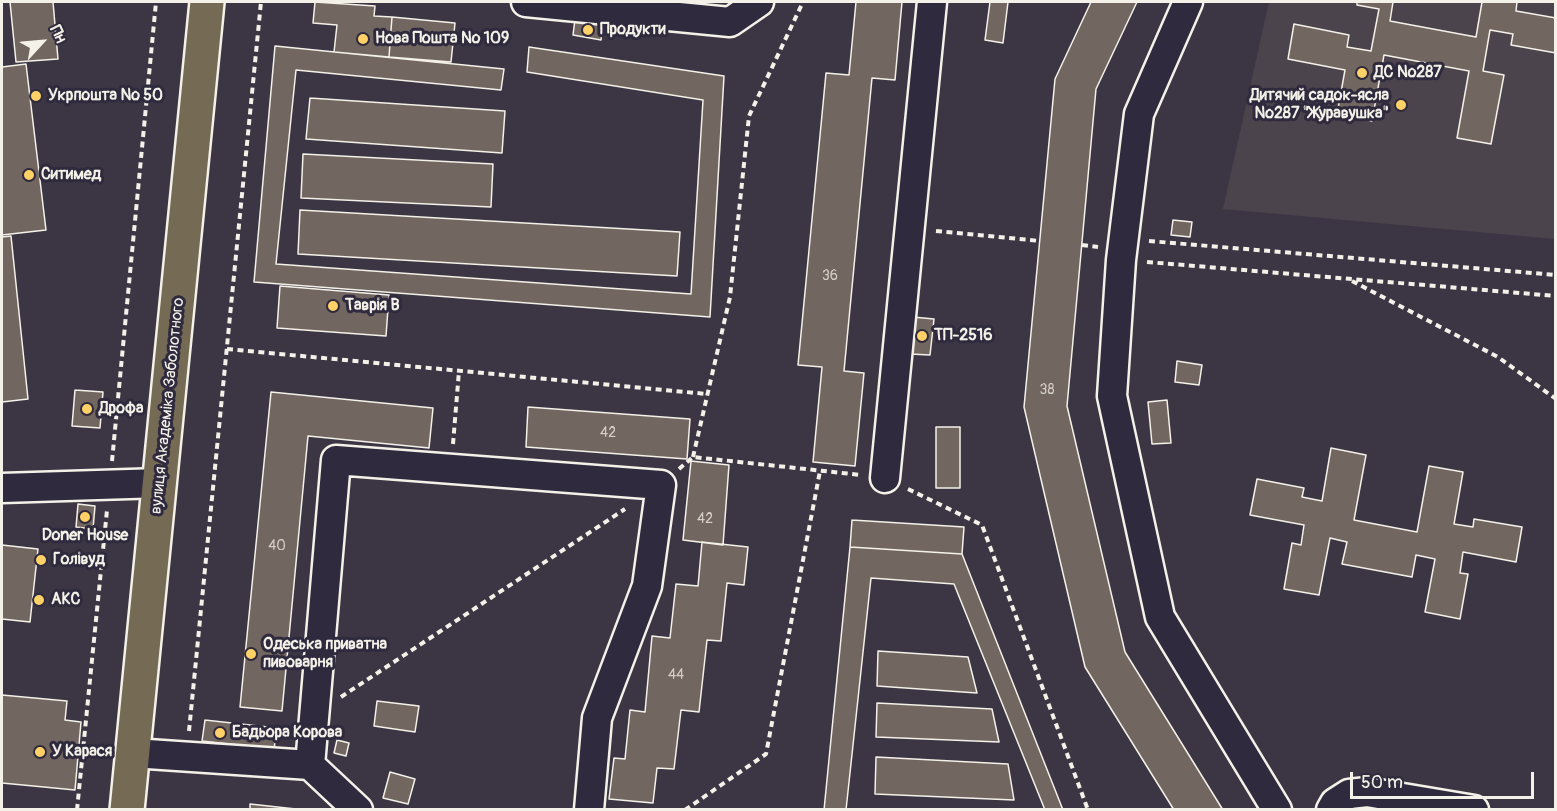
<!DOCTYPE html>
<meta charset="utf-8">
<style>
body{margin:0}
#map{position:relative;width:1557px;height:811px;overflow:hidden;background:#3c3644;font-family:Pangolin,sans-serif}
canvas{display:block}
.frame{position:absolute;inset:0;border:3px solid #f4f1e8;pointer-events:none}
.north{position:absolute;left:12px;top:12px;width:60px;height:60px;-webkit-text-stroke:4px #2f2a3d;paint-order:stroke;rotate:64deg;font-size:16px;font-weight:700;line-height:24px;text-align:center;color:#f4f1e8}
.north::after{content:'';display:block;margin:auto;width:21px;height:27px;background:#f4f1e8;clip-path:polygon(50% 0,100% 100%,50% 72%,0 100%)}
.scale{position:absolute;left:1350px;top:772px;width:184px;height:27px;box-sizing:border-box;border:3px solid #f4f1e8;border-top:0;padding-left:8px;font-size:18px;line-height:21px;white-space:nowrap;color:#f4f1e8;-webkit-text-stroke:4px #2f2a3d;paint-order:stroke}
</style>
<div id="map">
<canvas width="1557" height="811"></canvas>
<div class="frame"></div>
<div class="north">Пн</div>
<div class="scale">50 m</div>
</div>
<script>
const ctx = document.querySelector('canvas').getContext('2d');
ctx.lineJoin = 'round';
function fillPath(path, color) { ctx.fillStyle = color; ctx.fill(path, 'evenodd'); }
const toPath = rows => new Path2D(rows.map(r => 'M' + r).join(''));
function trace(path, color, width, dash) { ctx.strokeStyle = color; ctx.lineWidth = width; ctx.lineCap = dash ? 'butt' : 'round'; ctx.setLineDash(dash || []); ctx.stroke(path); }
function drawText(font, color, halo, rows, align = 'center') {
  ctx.font = font + ' Pangolin,sans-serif'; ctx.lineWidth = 6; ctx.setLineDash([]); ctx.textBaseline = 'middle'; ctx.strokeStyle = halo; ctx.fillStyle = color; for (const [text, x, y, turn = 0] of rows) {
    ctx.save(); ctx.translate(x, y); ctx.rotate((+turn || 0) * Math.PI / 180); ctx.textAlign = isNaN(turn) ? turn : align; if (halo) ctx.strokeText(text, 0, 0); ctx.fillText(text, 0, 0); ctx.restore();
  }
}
fillPath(toPath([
 [1269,2,1555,2,1555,239,1223,209]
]), '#4c444d');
const building = toPath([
 [10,2,53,2,58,59,16,62,10,2],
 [315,2,375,6,374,16,392,17,389,57,334,52,337,25,313,23,315,2],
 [856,2,902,2,895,80,872,78,844,371,864,373,855,466,813,462,822,367,798,365,826,73,849,75,856,2],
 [990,2,1008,2,1003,43,985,40,990,2],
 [1091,2,1137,2,1096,89,1067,406,1125,652,1223,810,1174,810,1085,667,1024,407,1055,79,1091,2],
 [1357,2,1393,2,1390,21,1476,37,1482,2,1517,2,1516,11,1556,18,1556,53,1511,45,1513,34,1490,30,1483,71,1504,75,1491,144,1457,138,1469,71,1384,55,1372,121,1337,114,1345,70,1288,59,1294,24,1349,35,1347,47,1371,51,1379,9,1357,5,1357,2],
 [392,17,455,23,451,62,389,57,392,17],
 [575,19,603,24,601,40,573,35,575,19],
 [275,46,504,69,501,90,296,70,276,264,691,294,703,100,527,72,529,47,724,76,710,317,254,282,275,46],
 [26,64,46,230,2,235,2,67,26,64],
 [310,98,505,111,502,153,306,139,310,98],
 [303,154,493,164,491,207,301,198,303,154],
 [300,210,680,232,677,276,298,254,300,210],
 [1173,220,1192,222,1190,237,1171,235,1173,220],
 [11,236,28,399,2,402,2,237,11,236],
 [280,286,389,295,386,336,277,328,280,286],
 [913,317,934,319,930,355,910,354,913,317],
 [1177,361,1202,365,1199,385,1175,382,1177,361],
 [75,390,103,392,100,428,72,426,75,390],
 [271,392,433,408,429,448,308,436,282,711,240,707,271,392],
 [1167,400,1171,443,1152,444,1148,402,1167,400],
 [528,407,690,419,687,459,526,447,528,407],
 [936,427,960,427,960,488,936,488,936,427],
 [1331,448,1366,455,1354,520,1417,532,1429,466,1463,472,1454,524,1473,527,1474,519,1522,527,1516,562,1463,552,1460,573,1468,574,1460,619,1425,612,1435,559,1416,555,1412,577,1342,564,1347,542,1330,538,1319,595,1284,589,1292,543,1301,545,1304,525,1250,515,1257,479,1304,488,1302,497,1322,501,1331,448],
 [691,461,729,465,723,545,683,540,691,461],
 [78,504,95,506,93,529,76,527,78,504],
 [852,520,964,527,962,554,850,547,852,520],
 [702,542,748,547,744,585,727,583,721,641,707,640,699,712,681,710,674,769,657,768,653,803,609,799,614,758,625,759,630,710,645,712,652,636,670,638,676,584,698,586,702,542],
 [2,545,38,549,30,622,2,619,2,545],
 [850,547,962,554,1063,810,1045,810,954,584,871,578,846,810,824,810,850,547],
 [878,651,968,657,977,693,877,686,878,651],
 [2,695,67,701,65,720,81,722,75,790,2,783,2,695],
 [377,701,419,706,415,732,374,726,377,701],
 [877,703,992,709,999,742,876,737,877,703],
 [205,720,277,728,274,749,202,741,205,720],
 [337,740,349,743,346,756,334,753,337,740],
 [876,757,1008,764,1014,800,875,794,876,757],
 [390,772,415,779,408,804,383,798,390,772],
 [250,804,305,810,250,810,250,804]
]);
fillPath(building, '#726661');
trace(building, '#f4f1e8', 1.5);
const minor = toPath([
 [526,2,730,22,759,2],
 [1188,2,1139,114,1121,260,1112,396,1160,617,1277,810],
 [885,478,932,2],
 [2,488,161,483],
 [133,753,310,765,358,810],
 [310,765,336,460,661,485,647,586,597,718,589,810],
 [1331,810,1335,803,1349,794,1367,792,1474,810]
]);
const highway = toPath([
 [127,810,207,2]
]);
trace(minor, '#f4f1e8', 33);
trace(highway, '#f4f1e8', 38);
trace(toPath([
 [936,231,1040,241],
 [1149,241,1556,275],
 [1082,245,1098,247],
 [1147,262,1556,296],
 [1352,281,1498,357,1556,399],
 [227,349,707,394],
 [453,444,459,371],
 [693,457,730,297,749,116,803,2],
 [112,461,156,2],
 [679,469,693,457,861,475],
 [908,489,982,525,1088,810],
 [341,697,625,509],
 [189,731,261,2],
 [77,810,107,510],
 [685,810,766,754,820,471]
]), '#f4f1e8', 4, [6, 4.5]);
trace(minor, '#2f2a3d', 28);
trace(highway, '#756b55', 33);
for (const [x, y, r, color] of [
 [588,30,6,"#ffd166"],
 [363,39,6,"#ffd166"],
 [1362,73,6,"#ffd166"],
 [36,96,6,"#ffd166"],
 [1401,105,6,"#ffd166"],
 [29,175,6,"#ffd166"],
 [333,306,6,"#ffd166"],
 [922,336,6,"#ffd166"],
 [87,409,6,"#ffd166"],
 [85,517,6,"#ffd166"],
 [41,560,6,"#ffd166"],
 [39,600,6,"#ffd166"],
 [251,654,6,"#ffd166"],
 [220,733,6,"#ffd166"],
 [40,752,6,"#ffd166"]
]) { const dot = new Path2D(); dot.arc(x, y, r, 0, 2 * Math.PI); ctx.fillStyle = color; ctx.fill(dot); trace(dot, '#2f2a3d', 2); }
drawText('14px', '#d4cec6', null, [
 ["36",830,276],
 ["38",1047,390],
 ["42",608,433],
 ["42",705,519],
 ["40",277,546],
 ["44",676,675]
]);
drawText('bold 16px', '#f4f1e8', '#2f2a3d', [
 ["Продукти",600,30],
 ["Нова Пошта № 109",375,39],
 ["ДС №287",1374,73],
 ["Укрпошта № 50",48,96],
 ["Дитячий садок-ясла",1389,96,"right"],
 ["№287 \"Журавушка\"",1389,114,"right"],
 ["Ситимед",41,175],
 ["Таврія В",345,306],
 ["ТП-2516",934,336],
 ["Дрофа",99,409],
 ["Doner House",85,536,"center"],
 ["Голівуд",53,560],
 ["АКС",51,600],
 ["Одеська приватна",263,645],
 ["пивоварня",263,663],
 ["Бадьора Корова",232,733],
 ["У Карася",52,752]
], 'left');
drawText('16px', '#f4f1e8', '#2f2a3d', [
 ["вулиця Академіка Заболотного",168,406,-84]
]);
</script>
